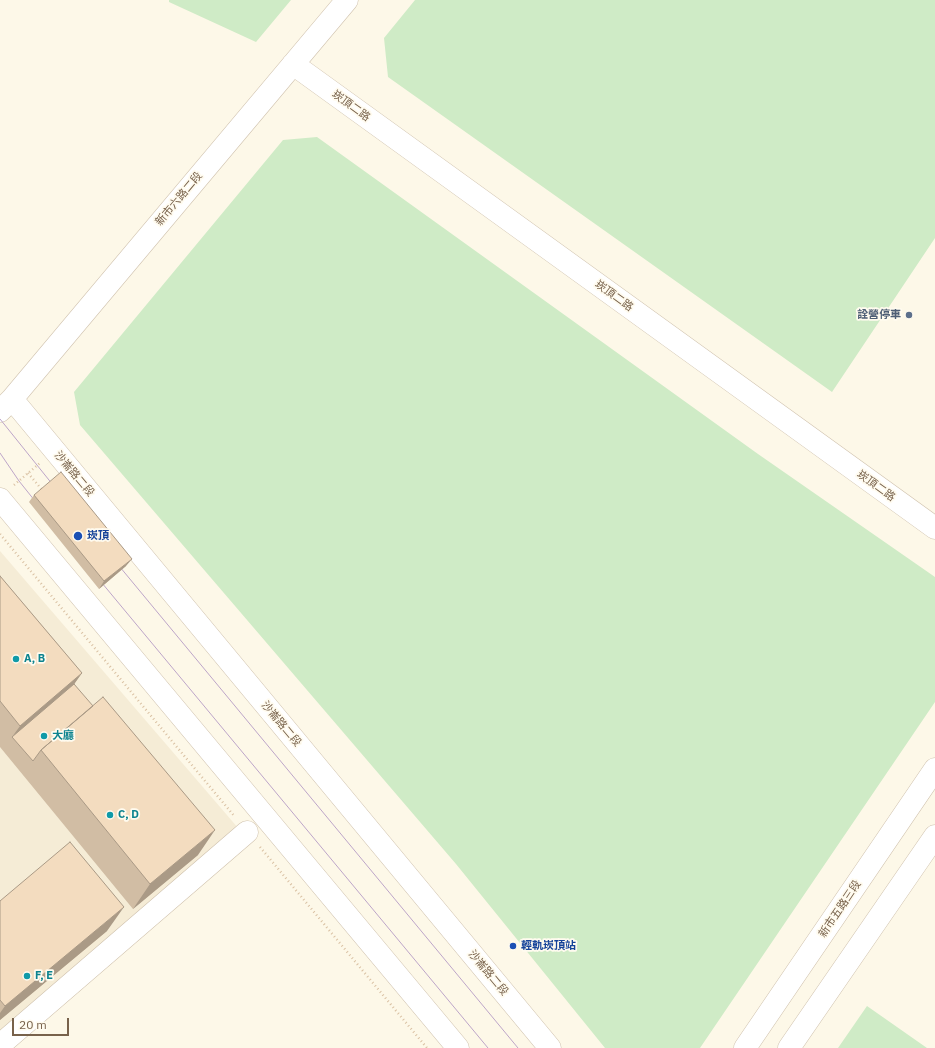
<!DOCTYPE html>
<meta charset="utf-8">
<style>
body{margin:0}
#map{position:relative;width:935px;height:1048px;overflow:hidden;background:#fdf8e8;font-family:"IBM Plex Sans",sans-serif}
canvas{display:block}
.scale{position:absolute;left:12px;top:1018px;width:57px;height:18px;box-sizing:border-box;border:2px solid #78624b;border-top:0;padding-left:5px;font-size:12px;line-height:14px;white-space:nowrap;color:#78624b;-webkit-text-stroke:3px #fffbef;paint-order:stroke}
</style>
<div id="map">
<canvas width="935" height="1048"></canvas>
<div class="scale">20 m</div>
</div>
<script>
const ctx = document.querySelector('canvas').getContext('2d');
ctx.lineJoin = 'round';
function fillPath(path, color) { ctx.fillStyle = color; ctx.fill(path, 'evenodd'); }
const toPath = rows => new Path2D(rows.map(r => 'M' + r).join(''));
function trace(path, color, width, dash) { ctx.strokeStyle = color; ctx.lineWidth = width; ctx.lineCap = dash ? 'butt' : 'round'; ctx.setLineDash(dash || []); ctx.stroke(path); }
function drawText(font, color, halo, rows, align = 'center') {
  ctx.font = font + ' "IBM Plex Sans","Noto Sans TC",sans-serif'; ctx.lineWidth = 3.5; ctx.setLineDash([]); ctx.textBaseline = 'middle'; ctx.strokeStyle = halo; ctx.fillStyle = color; for (const [text, x, y, turn = 0] of rows) {
    ctx.save(); ctx.translate(x, y); ctx.rotate((+turn || 0) * Math.PI / 180); ctx.textAlign = isNaN(turn) ? turn : align; if (halo) ctx.strokeText(text, 0, 0); ctx.fillText(text, 0, 0); ctx.restore();
  }
}
fillPath(toPath([
 [0,551,251,843,14,1048,0,1048]
]), '#f5ecd6');
fillPath(toPath([
 [169,0,291,0,256,42,169,2],
 [415,0,935,0,935,238,832,392,388,77,384,38],
 [317,137,758,454,935,577,935,702,700,1048,605,1048,456,864,80,425,74,392,283,140],
 [867,1006,927,1048,838,1048]
]), '#cfebc6');
const minor = toPath([
 [293,64,935,528],
 [12,399,550,1048],
 [0,411,12,399,347,0],
 [0,499,458,1048],
 [0,1045,247,832],
 [745,1048,935,769],
 [789,1048,935,836]
]);
trace(minor, '#cfc1ad', 23);
trace(toPath([
 [28,473,43,491],
 [14,485,40,463],
 [0,534,235,817],
 [260,847,427,1048]
]), '#d9c0a2', 2.5, [1, 3]);
trace(minor, '#fff', 22);
trace(toPath([
 [0,419,57,490],
 [0,453,19,481,39,506],
 [115,561,518,1048],
 [97,577,488,1048]
]), '#bda5c8', 1);
fillPath(toPath([
 [34,495,126,566,99,589,29,502],
 [0,576,82,673,74,684,198,855,133,909,0,747],
 [0,901,107,931,0,1020]
]), '#d1bda4');
fillPath(toPath([
 [132,559,126,566,99,589,104,581],
 [82,673,65,697,12,737,20,726],
 [215,830,198,855,133,909,150,884],
 [124,907,107,931,0,1020,0,1013,5,1006]
]), '#aa9a86');
const building = toPath([
 [61,472,132,559,104,581,34,495,61,472],
 [0,576,82,673,20,726,0,701,0,576],
 [74,684,93,706,41,750,33,761,12,737,74,684],
 [103,697,215,830,150,884,41,750,103,697],
 [70,842,124,907,5,1006,0,1000,0,901,70,842]
]);
fillPath(building, '#f3dcbf');
trace(building, '#aa9a86', 1);
for (const [x, y, r, color] of [
 [909,315,4,"#5c6f8a"],
 [78,536,5,"#1a4fb4"],
 [16,659,4,"#0f9aa8"],
 [44,736,4,"#0f9aa8"],
 [110,815,4,"#0f9aa8"],
 [513,946,4,"#1a4fb4"],
 [27,976,4,"#0f9aa8"]
]) { const dot = new Path2D(); dot.arc(x, y, r, 0, 2 * Math.PI); ctx.fillStyle = color; ctx.fill(dot); trace(dot, '#fffbef', 1.5); }
drawText('11px', '#78624b', '#fffbef', [
 ["崁頂二路",351,106,36],
 ["新市六路二段",179,199,-50],
 ["崁頂二路",614,296,36],
 ["沙崙路二段",74,474,50],
 ["崁頂二路",876,486,36],
 ["沙崙路二段",281,724,50],
 ["新市五路三段",840,909,-56],
 ["沙崙路二段",488,973,50]
]);
drawText('bold 11px', '#4e5e75', '#fffbef', [
 ["詮營停車",901,315]
], 'right');
drawText('bold 11px', '#164399', '#fffbef', [
 ["崁頂",87,536],
 ["輕軌崁頂站",521,946]
], 'left');
drawText('bold 11px', '#0d838f', '#fffbef', [
 ["A, B",24,659],
 ["大廳",52,736],
 ["C, D",118,815],
 ["F, E",35,976]
], 'left');
</script>
